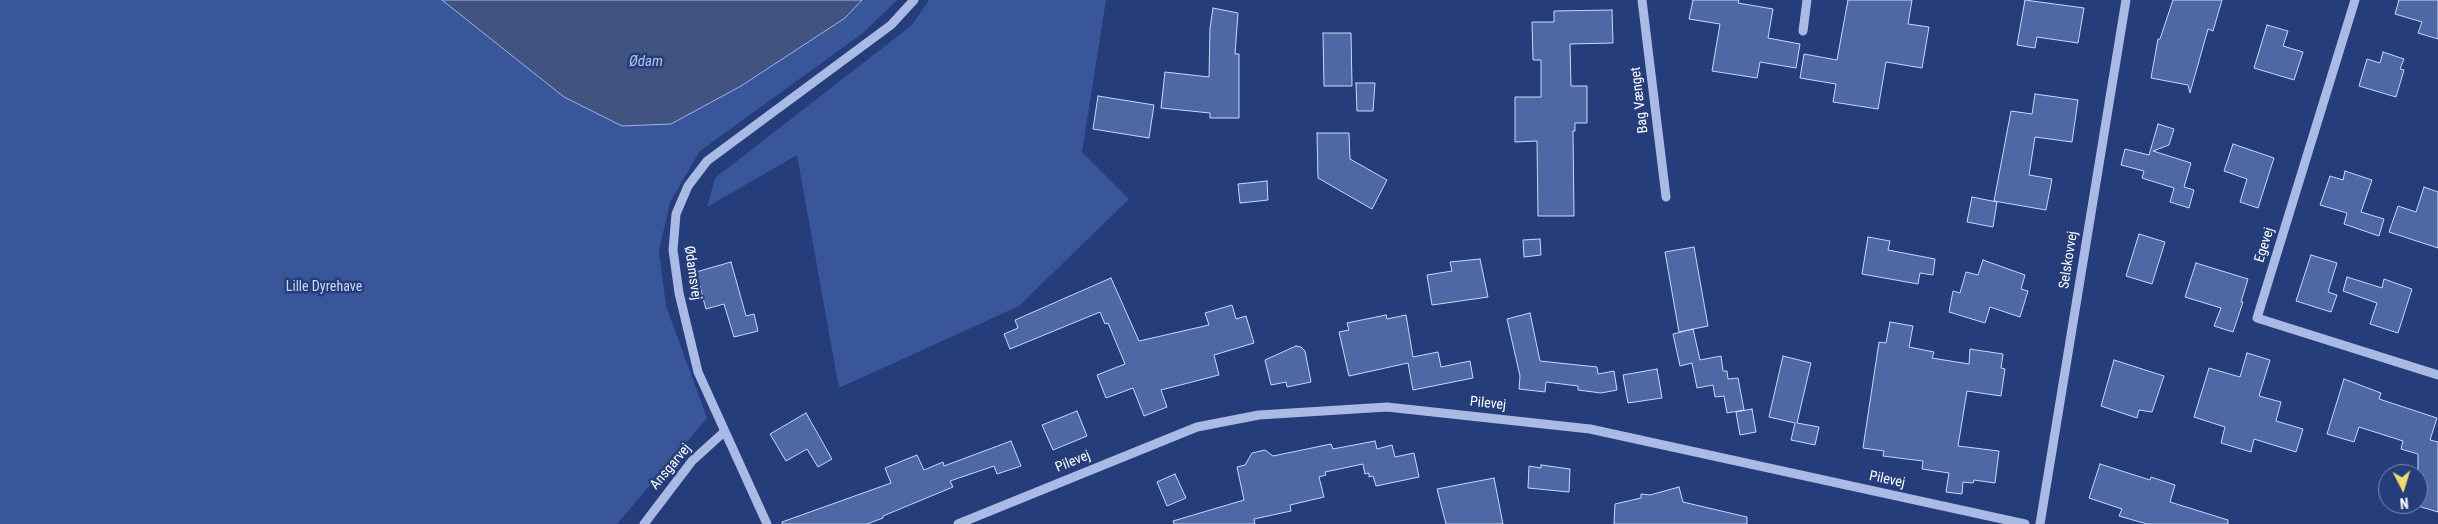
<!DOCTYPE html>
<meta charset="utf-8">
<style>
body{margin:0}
#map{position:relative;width:2438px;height:524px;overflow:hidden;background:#253e7b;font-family:"Roboto Condensed",sans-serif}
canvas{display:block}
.north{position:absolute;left:2378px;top:464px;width:50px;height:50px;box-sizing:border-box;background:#253e7b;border:1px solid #7c8bb0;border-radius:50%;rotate:175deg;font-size:14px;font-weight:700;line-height:20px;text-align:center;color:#fff}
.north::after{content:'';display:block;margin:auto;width:18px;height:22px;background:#eedb6d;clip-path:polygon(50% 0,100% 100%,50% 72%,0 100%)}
</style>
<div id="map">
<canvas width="2438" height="524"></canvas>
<div class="north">N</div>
</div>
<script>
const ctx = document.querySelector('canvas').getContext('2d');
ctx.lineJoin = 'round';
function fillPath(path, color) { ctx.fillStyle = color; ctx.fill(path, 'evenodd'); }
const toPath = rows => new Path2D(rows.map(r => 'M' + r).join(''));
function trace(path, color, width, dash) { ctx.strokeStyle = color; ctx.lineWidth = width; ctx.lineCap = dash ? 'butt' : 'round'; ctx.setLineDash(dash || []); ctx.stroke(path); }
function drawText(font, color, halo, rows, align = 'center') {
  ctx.font = font + ' "Roboto Condensed",sans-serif'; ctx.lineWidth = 5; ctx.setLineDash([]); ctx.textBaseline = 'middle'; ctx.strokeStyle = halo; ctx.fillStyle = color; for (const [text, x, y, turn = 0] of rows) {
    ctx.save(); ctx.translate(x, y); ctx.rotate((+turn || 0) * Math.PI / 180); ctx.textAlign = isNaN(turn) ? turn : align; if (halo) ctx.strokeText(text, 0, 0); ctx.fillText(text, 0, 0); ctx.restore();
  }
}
fillPath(toPath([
 [0,0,897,0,863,33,700,151,670,202,659,251,666,306,707,418,617,524,0,524],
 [929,0,1106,0,1082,152,1129,199,1019,306,839,388,797,155,707,207,715,178,912,25]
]), '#385699');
const water = toPath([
 [442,0,862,0,845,18,741,86,671,124,622,126,564,97,442,0]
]);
fillPath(water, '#415481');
trace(water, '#9db4e5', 1);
const building = toPath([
 [1693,0,1739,0,1738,3,1773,9,1768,38,1800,44,1796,68,1760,62,1757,78,1712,71,1720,24,1689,19,1693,0],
 [1848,0,1912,0,1908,24,1929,27,1922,68,1886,62,1878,109,1833,102,1836,84,1800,78,1804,54,1837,60,1848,0],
 [2025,0,2084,8,2078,43,2037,37,2035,48,2017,45,2025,0],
 [2173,0,2222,0,2213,31,2208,29,2190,93,2188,85,2151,78,2158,39,2160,39,2173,0],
 [2399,0,2438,0,2438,39,2418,33,2422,22,2395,14,2399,0],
 [1213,8,1238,13,1235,54,1239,54,1239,118,1210,118,1210,113,1161,108,1165,72,1209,77,1210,28,1213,8],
 [1612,10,1613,43,1570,44,1571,86,1587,86,1587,123,1575,123,1575,131,1573,131,1574,216,1538,216,1537,141,1515,142,1515,97,1541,97,1541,60,1533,60,1532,22,1554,22,1554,11,1612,10],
 [2267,25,2288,31,2283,46,2303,52,2294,80,2254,68,2267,25],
 [1323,33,1351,33,1352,86,1324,86,1323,33],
 [2383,52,2404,59,2400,69,2404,70,2396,97,2359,86,2367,59,2380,63,2383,52],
 [1356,83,1375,83,1373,111,1357,111,1356,83],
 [2035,94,2078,100,2072,142,2035,137,2029,175,2052,179,2046,210,1994,201,2011,111,2032,114,2035,94],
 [1098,96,1154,105,1149,138,1093,129,1098,96],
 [2158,124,2174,129,2169,145,2153,151,2191,163,2184,187,2194,190,2189,208,2170,202,2174,188,2142,178,2144,171,2121,165,2125,149,2149,155,2158,124],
 [1317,133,1349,133,1350,159,1387,180,1372,209,1318,178,1317,133],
 [2233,144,2274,158,2258,208,2240,202,2247,179,2224,171,2233,144],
 [2345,171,2372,180,2361,212,2384,219,2379,236,2344,224,2347,213,2320,205,2330,176,2343,180,2345,171],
 [1267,181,1268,200,1240,203,1238,184,1267,181],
 [2424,187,2438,192,2438,248,2389,232,2398,206,2416,212,2424,187],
 [1972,197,1997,202,1993,227,1967,222,1972,197],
 [2139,234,2165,242,2152,284,2126,276,2139,234],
 [1868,237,1890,241,1888,250,1935,259,1933,275,1920,273,1918,284,1862,274,1868,237],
 [1540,239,1541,255,1524,257,1523,240,1540,239],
 [1694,247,1708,326,1679,332,1665,252,1694,247],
 [2311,255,2337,263,2328,292,2337,295,2331,312,2296,301,2311,255],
 [1480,259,1488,297,1432,305,1427,275,1452,271,1450,262,1480,259],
 [1983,260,2025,275,2021,289,2028,291,2020,317,1990,307,1985,323,1949,312,1953,291,1960,293,1966,272,1978,275,1983,260],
 [731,262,746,316,754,314,758,331,734,337,724,304,706,309,696,272,731,262],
 [2196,263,2248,279,2241,302,2243,302,2233,332,2214,326,2221,308,2185,297,2196,263],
 [2347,277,2382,288,2384,279,2412,289,2398,333,2370,324,2377,303,2343,291,2347,277],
 [1111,278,1139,341,1209,325,1205,313,1232,305,1236,319,1246,316,1254,343,1214,355,1219,375,1161,390,1167,407,1144,416,1133,388,1106,398,1097,375,1125,364,1108,323,1105,324,1100,312,1010,349,1004,334,1018,328,1015,320,1111,278],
 [1530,313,1540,361,1597,367,1598,374,1614,371,1617,390,1601,393,1578,390,1578,386,1546,382,1545,392,1519,389,1520,376,1507,319,1530,313],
 [1386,315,1387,319,1406,315,1413,357,1438,352,1441,367,1470,361,1473,378,1413,390,1408,363,1349,376,1339,332,1349,330,1347,323,1386,315],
 [1890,322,1913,326,1909,347,1934,352,1932,358,1969,364,1970,349,2003,354,2001,368,2005,369,2001,396,1967,391,1958,446,1999,451,1995,483,1974,480,1973,483,1963,482,1962,494,1946,492,1949,473,1922,469,1923,461,1883,456,1884,451,1863,448,1879,342,1886,343,1890,322],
 [1693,329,1700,360,1721,356,1723,371,1727,371,1728,379,1738,378,1744,410,1727,413,1724,396,1715,397,1713,385,1697,388,1692,363,1680,366,1673,334,1693,329],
 [1296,346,1301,347,1305,351,1311,382,1287,387,1286,382,1271,385,1265,360,1296,346],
 [2247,353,2270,360,2259,396,2281,402,2276,421,2303,429,2296,452,2254,439,2251,452,2221,443,2225,427,2194,417,2209,368,2240,377,2247,353],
 [1783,356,1811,363,1797,423,1819,427,1815,445,1791,440,1795,423,1769,417,1783,356],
 [2114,360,2164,376,2152,412,2139,410,2137,418,2101,406,2114,360],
 [1657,369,1662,398,1628,403,1623,375,1657,369],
 [2344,379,2381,393,2379,399,2437,418,2430,440,2438,442,2438,512,2418,506,2418,454,2401,449,2403,441,2359,427,2354,442,2327,434,2344,379],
 [1752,409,1756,432,1740,435,1736,412,1752,409],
 [1077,411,1087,436,1053,450,1042,425,1077,411],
 [806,413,832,459,818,467,807,449,786,461,770,434,806,413],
 [1011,441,1021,466,997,474,994,466,950,481,953,487,883,516,883,518,867,524,782,524,782,522,891,483,885,468,917,455,924,470,943,462,944,466,1011,441],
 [1375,441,1377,449,1392,445,1395,457,1414,453,1419,477,1376,486,1373,476,1369,477,1369,473,1365,474,1363,464,1325,472,1326,475,1319,477,1324,497,1290,505,1291,511,1254,519,1255,524,1174,524,1173,521,1244,500,1237,467,1245,465,1252,453,1265,450,1273,456,1331,444,1333,449,1375,441],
 [2100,464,2150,480,2151,477,2175,485,2170,502,2228,520,2228,524,2147,524,2119,516,2122,509,2089,498,2100,464],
 [1541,465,1570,469,1569,492,1528,488,1529,466,1541,468,1541,465],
 [1175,474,1186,498,1167,506,1157,482,1175,474],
 [1494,478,1503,524,1446,524,1437,489,1494,478],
 [1679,487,1683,502,1747,517,1747,524,1614,524,1615,504,1641,498,1641,494,1650,495,1679,487]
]);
fillPath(building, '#4d68a4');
trace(building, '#cbd8f4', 1);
trace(toPath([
 [1642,0,1666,197],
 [2355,0,2257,318,2438,375],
 [1803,31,1807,0],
 [644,524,692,461,724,432],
 [767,524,698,372,679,293,673,250,676,214,688,186,707,161,891,25,914,0],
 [958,524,1197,427,1259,415,1387,407,1590,429,2025,524],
 [2040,524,2126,0]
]), '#a9bbe4', 9);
drawText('14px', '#fff', '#253e7b', [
 ["Bag Vænget",1640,100,-97],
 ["Egevej",2265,245,-73],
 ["Selskovvej",2069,260,-81],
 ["Ødamsvej",692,273,82],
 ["Pilevej",1488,404,6],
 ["Pilevej",1073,462,-22],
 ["Ansgarvej",671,467,-50],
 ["Pilevej",1887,480,12]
]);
drawText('14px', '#cbd8f4', '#253e7b', [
 ["Lille Dyrehave",324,287]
]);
drawText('italic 15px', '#b4c6ec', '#253e7b', [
 ["Ødam",646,62]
]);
</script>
